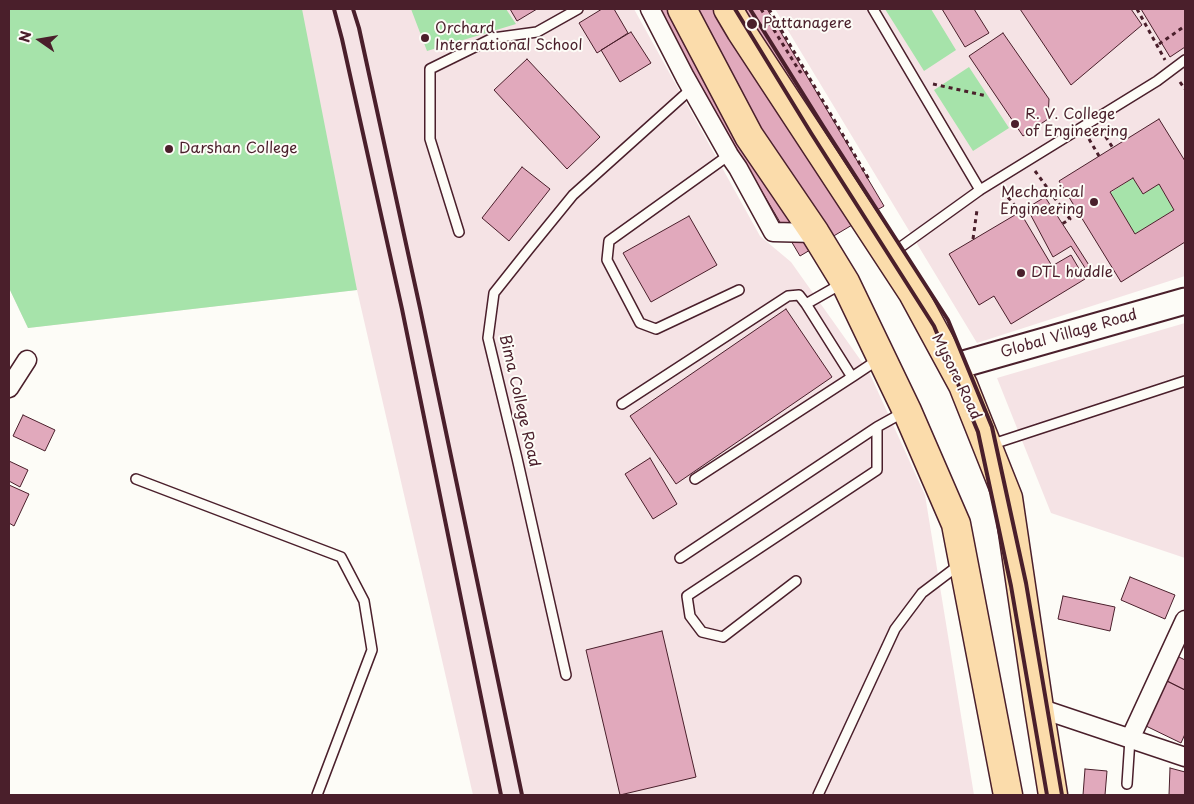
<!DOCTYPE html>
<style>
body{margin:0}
#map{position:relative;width:1194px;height:804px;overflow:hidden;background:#fdfcf7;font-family:"Playpen Sans",sans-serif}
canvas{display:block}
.frame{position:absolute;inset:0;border:10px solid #4a1f2b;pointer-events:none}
.north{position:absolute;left:15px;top:15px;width:50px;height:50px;-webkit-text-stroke:4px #fdfcf7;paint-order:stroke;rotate:283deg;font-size:14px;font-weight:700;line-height:20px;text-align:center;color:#4a1f2b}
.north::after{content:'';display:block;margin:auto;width:18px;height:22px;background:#4a1f2b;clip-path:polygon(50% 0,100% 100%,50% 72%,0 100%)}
</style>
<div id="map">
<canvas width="1194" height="804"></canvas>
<div class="frame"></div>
<div class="north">N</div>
</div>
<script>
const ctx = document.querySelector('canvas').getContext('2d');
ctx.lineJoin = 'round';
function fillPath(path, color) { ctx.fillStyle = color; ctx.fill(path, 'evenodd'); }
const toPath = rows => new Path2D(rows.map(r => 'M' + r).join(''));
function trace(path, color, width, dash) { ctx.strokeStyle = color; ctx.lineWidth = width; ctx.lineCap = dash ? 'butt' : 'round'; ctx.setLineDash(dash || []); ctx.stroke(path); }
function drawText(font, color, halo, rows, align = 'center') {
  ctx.font = font + ' "Playpen Sans",sans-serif'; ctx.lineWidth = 4; ctx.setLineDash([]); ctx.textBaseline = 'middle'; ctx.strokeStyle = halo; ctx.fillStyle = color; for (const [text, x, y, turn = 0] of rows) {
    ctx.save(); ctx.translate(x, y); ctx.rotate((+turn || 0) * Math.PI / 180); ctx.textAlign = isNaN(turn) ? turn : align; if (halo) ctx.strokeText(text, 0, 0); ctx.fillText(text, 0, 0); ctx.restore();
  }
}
fillPath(toPath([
 [9,9,634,9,760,236,791,262,869,372,925,495,974,795,473,795,357,290,28,328,9,288],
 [775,9,1185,9,1185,276,977,343],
 [1185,323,1185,558,1051,513,997,378]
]), '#f5e3e5');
fillPath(toPath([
 [9,9,302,9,357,290,28,328,9,288],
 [411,9,506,9,516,24,427,51],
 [885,9,931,9,956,50,924,71],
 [969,67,1009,128,973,151,934,90],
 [1133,178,1143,194,1159,184,1174,210,1135,234,1110,193]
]), '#a6e3aa');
const building = toPath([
 [510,9,537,9,517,21,510,9],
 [602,9,614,9,628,33,597,53,579,23,602,9],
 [654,9,767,9,884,206,800,256,654,9],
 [942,9,974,9,989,33,965,47,942,9],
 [1020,9,1131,9,1142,25,1071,85,1020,9],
 [1141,9,1185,9,1185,47,1170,57,1141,9],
 [631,32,651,63,620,82,601,50,631,32],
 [1003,33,1049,99,1048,119,1023,136,969,56,1003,33],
 [527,59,600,137,567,169,494,90,527,59],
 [1159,119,1185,161,1185,242,1121,282,1059,181,1159,119],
 [1133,178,1143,194,1159,184,1174,210,1135,234,1110,192,1133,178],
 [522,167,550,189,509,241,482,218,522,167],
 [1045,197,1071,237,1094,273,1089,274,1071,246,1053,257,1027,208,1045,197],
 [1020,212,1052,266,1071,255,1085,279,1011,324,994,296,979,305,949,254,1020,212],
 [689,216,717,265,651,302,623,253,689,216],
 [786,309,832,377,676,484,630,416,786,309],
 [23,415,55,430,45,451,13,436,23,415],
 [650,458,677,504,653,519,625,474,650,458],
 [9,461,28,470,20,487,9,481,9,461],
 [9,485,29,494,14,526,9,523,9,485],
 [1130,577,1175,595,1165,619,1121,600,1130,577],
 [1063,596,1115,607,1110,631,1058,619,1063,596],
 [662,631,696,777,620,795,586,650,662,631],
 [1175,655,1185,660,1185,690,1163,679,1175,655],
 [1167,681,1185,690,1185,734,1181,743,1146,726,1167,681],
 [1170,768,1185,772,1185,795,1169,795,1170,768],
 [1085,769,1107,771,1105,795,1083,795,1085,769]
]);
fillPath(building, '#e1a9bc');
trace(building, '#4a1f2b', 1);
const lane = toPath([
 [873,9,980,190],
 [729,155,609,241,607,260,640,323,656,329,739,290],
 [459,232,430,139,430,69,493,38,537,32,578,9],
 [891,254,980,190,1157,81,1185,60],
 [852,377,879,359],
 [622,404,788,296,799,295,806,304],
 [990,445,1185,381],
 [136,479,341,557,364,601,372,650,317,795],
 [695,479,852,377,806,304,843,283],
 [680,558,877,427],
 [796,581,723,637,702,632,690,616,687,596,877,470,877,427,904,412],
 [566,675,517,458,488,338,494,293,529,249,573,195,691,89],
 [1127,784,1130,739],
 [818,795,895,629,922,593,959,565]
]);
const street = toPath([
 [650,9,685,77,729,155,738,168,773,232,815,233],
 [9,388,27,360],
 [1039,708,1185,757],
 [1130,739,1185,620]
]);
const secondary = toPath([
 [953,367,1185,301]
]);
const highway = toPath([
 [682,9,749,136,815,233,845,282,907,411,956,524,1008,795],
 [728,9,741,31,913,293,963,385,1008,498,1039,708,1053,795]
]);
trace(lane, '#4a1f2b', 12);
trace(street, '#4a1f2b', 21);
trace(secondary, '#4a1f2b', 29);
trace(highway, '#4a1f2b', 31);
trace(toPath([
 [761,9,800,72,804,69],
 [769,9,870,181],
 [1137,9,1165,60],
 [1159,44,1185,26],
 [1180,82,1185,89],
 [933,84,987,96],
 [1101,132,1102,131,1113,148],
 [1089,139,1099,156],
 [1035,171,1070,219,1062,224],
 [1003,191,1020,212],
 [973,239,977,210]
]), '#4a1f2b', 3, [4, 4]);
trace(lane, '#fdfcf7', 9);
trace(street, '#fdfcf7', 18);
trace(secondary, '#fdfcf7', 25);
trace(highway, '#fbdcab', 28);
trace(toPath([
 [334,9,342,39,402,309,501,795],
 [353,9,359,28,420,308,522,795],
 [735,9,811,133,934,326,978,432,1011,586,1047,795],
 [750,9,823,126,948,320,992,427,1026,583,1062,795]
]), '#4a1f2b', 4);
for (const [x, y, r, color] of [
 [752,24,6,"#4a1f2b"],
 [425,38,5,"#4a1f2b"],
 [1015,124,5,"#4a1f2b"],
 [169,149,5,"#4a1f2b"],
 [1094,202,5,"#4a1f2b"],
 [1021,273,5,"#4a1f2b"]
]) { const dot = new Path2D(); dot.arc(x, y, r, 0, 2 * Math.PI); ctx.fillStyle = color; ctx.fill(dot); trace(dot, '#fdfcf7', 2); }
drawText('15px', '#4a1f2b', '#fdfcf7', [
 ["Pattanagere",763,24],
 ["Orchard",435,29],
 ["International School",435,46],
 ["R. V. College",1025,115],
 ["of Engineering",1025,132],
 ["Darshan College",179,149],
 ["Mechanical",1084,193,"right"],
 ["Engineering",1084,210,"right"],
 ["DTL huddle",1031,273]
], 'left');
drawText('15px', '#4a1f2b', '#fdfcf7', [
 ["Global Village Road",1069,334,-16],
 ["Mysore Road",956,377,64],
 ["Bima College Road",519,401,77]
]);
</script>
